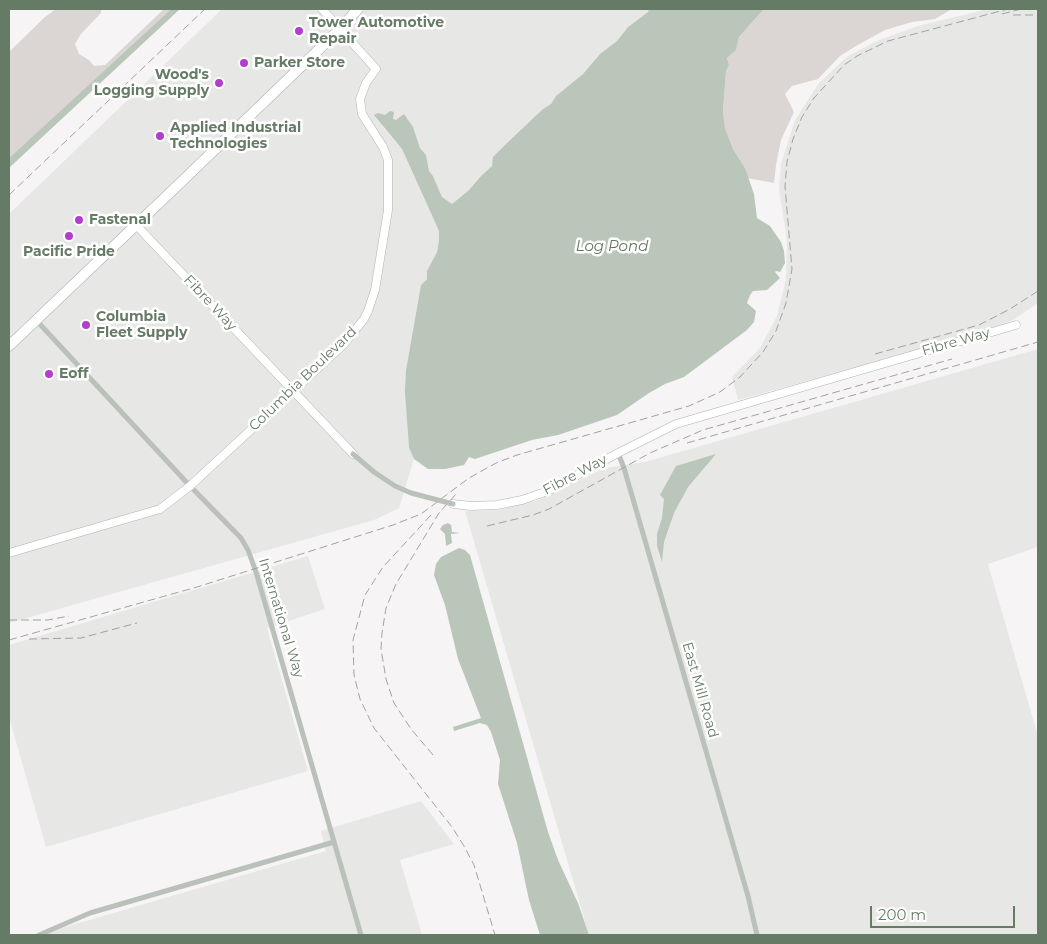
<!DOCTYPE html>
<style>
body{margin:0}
#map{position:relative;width:1047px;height:944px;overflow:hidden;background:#f7f4f5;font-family:Montserrat,sans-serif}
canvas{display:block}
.frame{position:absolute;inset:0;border:10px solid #667b66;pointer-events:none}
.scale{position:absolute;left:870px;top:906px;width:145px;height:22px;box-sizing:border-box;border:2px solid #667b66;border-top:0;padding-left:6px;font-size:15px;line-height:18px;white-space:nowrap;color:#667b66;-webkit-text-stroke:4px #fff;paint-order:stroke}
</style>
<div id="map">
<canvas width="1047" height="944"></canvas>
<div class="frame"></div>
<div class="scale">200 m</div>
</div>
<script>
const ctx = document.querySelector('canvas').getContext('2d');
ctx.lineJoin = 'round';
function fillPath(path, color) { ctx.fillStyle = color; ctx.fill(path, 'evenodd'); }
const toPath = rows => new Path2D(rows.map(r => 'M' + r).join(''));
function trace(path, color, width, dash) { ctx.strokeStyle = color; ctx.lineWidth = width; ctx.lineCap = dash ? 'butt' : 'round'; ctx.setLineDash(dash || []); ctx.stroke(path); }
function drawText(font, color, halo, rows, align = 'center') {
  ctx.font = font + ' Montserrat,sans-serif'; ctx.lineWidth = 5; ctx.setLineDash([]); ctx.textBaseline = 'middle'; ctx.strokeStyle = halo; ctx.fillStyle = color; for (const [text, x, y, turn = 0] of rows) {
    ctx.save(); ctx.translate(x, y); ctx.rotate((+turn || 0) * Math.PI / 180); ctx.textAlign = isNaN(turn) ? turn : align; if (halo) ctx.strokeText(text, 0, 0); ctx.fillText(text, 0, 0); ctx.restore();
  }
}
fillPath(toPath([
 [222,9,649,9,648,12,628,27,617,41,600,54,583,74,556,96,551,104,543,109,492,166,481,176,469,190,452,204,442,197,433,176,429,171,426,155,420,148,413,127,404,115,396,121,378,113,384,128,402,149,439,231,439,240,437,252,427,271,427,279,421,285,406,370,408,436,409,448,414,459,399,508,374,520,9,623,9,214],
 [988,9,1038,9,1038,303,1013,320,976,334,738,400,732,377,760,348,777,316,786,279,787,241,779,189,781,164,795,120,819,83,848,56,879,40,918,26],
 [1038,349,1038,547,988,564,1038,736,1038,935,589,935,465,511,498,510,536,501,605,468,645,462],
 [308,556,325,609,267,628,308,771,46,847,9,717,9,645],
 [421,801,454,844,400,860,422,935,38,935,326,851,321,831]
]), '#e7e7e6');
fillPath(toPath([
 [56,9,101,9,101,13,81,34,75,44,79,54,89,60,94,66,105,65,164,9,171,9,9,158,9,52,45,17],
 [764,9,952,9,935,19,912,22,885,30,856,46,840,56,818,79,792,86,785,94,794,112,781,140,776,165,774,183,747,178,745,168,733,149,725,128,723,112,726,71,729,65,727,58,736,50,739,37]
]), '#dbd6d4');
fillPath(toPath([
 [171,9,180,9,9,168,9,158],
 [649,9,764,9,739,37,736,50,727,58,729,65,726,71,723,112,725,128,733,149,745,168,754,194,757,218,770,226,781,242,784,251,785,263,780,272,776,271,775,272,780,278,767,290,753,291,750,295,747,303,756,311,754,322,747,330,684,377,665,384,649,393,617,415,558,435,532,440,475,459,469,457,464,465,445,469,428,469,414,459,409,448,405,392,406,370,421,285,427,279,427,271,437,252,439,240,439,231,402,149,374,115,378,113,385,115,390,111,394,112,393,119,396,120,404,114,413,127,420,148,426,155,429,171,433,176,442,197,452,204,469,190,481,176,492,166,493,157,505,145,543,109,551,104,556,96,583,74,600,54,617,41,628,27,648,12],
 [716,454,688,487,674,513,664,542,662,562,657,546,657,534,662,518,664,499,660,495,676,466],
 [448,523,451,525,452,532,460,533,451,534,452,543,446,546,445,534,440,529,443,525],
 [459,548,465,550,470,555,548,832,558,860,578,903,589,935,540,935,529,900,517,843,498,784,500,760,491,732,487,725,480,723,454,731,453,727,481,718,458,659,445,605,434,575,436,564,441,557]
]), '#bac6b9');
const secondary = toPath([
 [137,226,353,454],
 [453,504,471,506,497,505,522,500,548,491,618,453,676,424,1016,325],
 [9,553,160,509,190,486,344,344,364,319,368,311,375,290,388,210,388,160,383,147,362,114,360,99,366,83,376,69,322,9]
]);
const highway = toPath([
 [9,346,177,186,340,29,358,9]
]);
trace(secondary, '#adb6ad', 9);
trace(highway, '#aeb5ae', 11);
trace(toPath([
 [36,320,190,486,241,538,248,550,256,572,361,935],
 [618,453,624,468,748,896,757,935],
 [39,935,90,913,334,842]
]), '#bac1ba', 5);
trace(secondary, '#fff', 8);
trace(highway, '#fff', 10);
trace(toPath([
 [1002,14,1021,9],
 [1013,15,1038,15],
 [9,195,205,9],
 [875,354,979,325,1010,309,1038,291],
 [687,443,1038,342],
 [431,515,383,567,365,595,353,640,354,675,360,699,374,728,452,827,464,846,474,865,495,935],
 [487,526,533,515,549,509,650,453,703,430,952,359],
 [9,620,48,620,69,616],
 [29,639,81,638,137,623],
 [9,640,197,587,393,525,421,514,469,478,496,463,517,455,689,406,720,392,740,377,763,352,776,331,786,303,792,269,785,186,787,162,793,139,802,117,814,98,844,65,857,56,888,41,1008,9],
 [433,755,411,729,394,703,386,679,381,649,382,633,386,608,396,584,439,513,456,494]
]), '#9ba69b', 1, [8, 4]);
trace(toPath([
 [353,454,374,472,395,486,411,493,453,504]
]), '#bac1ba', 5);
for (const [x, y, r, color] of [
 [299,31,5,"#b13ecd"],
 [244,63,5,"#b13ecd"],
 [219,83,5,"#b13ecd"],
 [160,136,5,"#b13ecd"],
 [79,220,5,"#b13ecd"],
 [69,236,5,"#b13ecd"],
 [86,325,5,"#b13ecd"],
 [49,374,5,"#b13ecd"]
]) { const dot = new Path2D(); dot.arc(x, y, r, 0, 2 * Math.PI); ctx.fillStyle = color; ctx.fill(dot); trace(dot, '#fff', 2); }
drawText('bold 14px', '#667b66', '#fff', [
 ["Tower Automotive",309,23],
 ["Repair",309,39],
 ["Parker Store",254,63],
 ["Wood's",209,75,"right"],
 ["Logging Supply",209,91,"right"],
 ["Applied Industrial",170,128],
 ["Technologies",170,144],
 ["Fastenal",89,220],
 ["Pacific Pride",69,252,"center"],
 ["Columbia",96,317],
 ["Fleet Supply",96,333],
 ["Eoff",59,374]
], 'left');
drawText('14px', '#667b66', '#fff', [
 ["Fibre Way",210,303,47],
 ["Fibre Way",956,342,-16],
 ["Columbia Boulevard",303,379,-44],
 ["Fibre Way",575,475,-28],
 ["International Way",281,618,73],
 ["East Mill Road",700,690,74]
]);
drawText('italic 15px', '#647660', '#fff', [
 ["Log Pond",612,247]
]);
</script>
